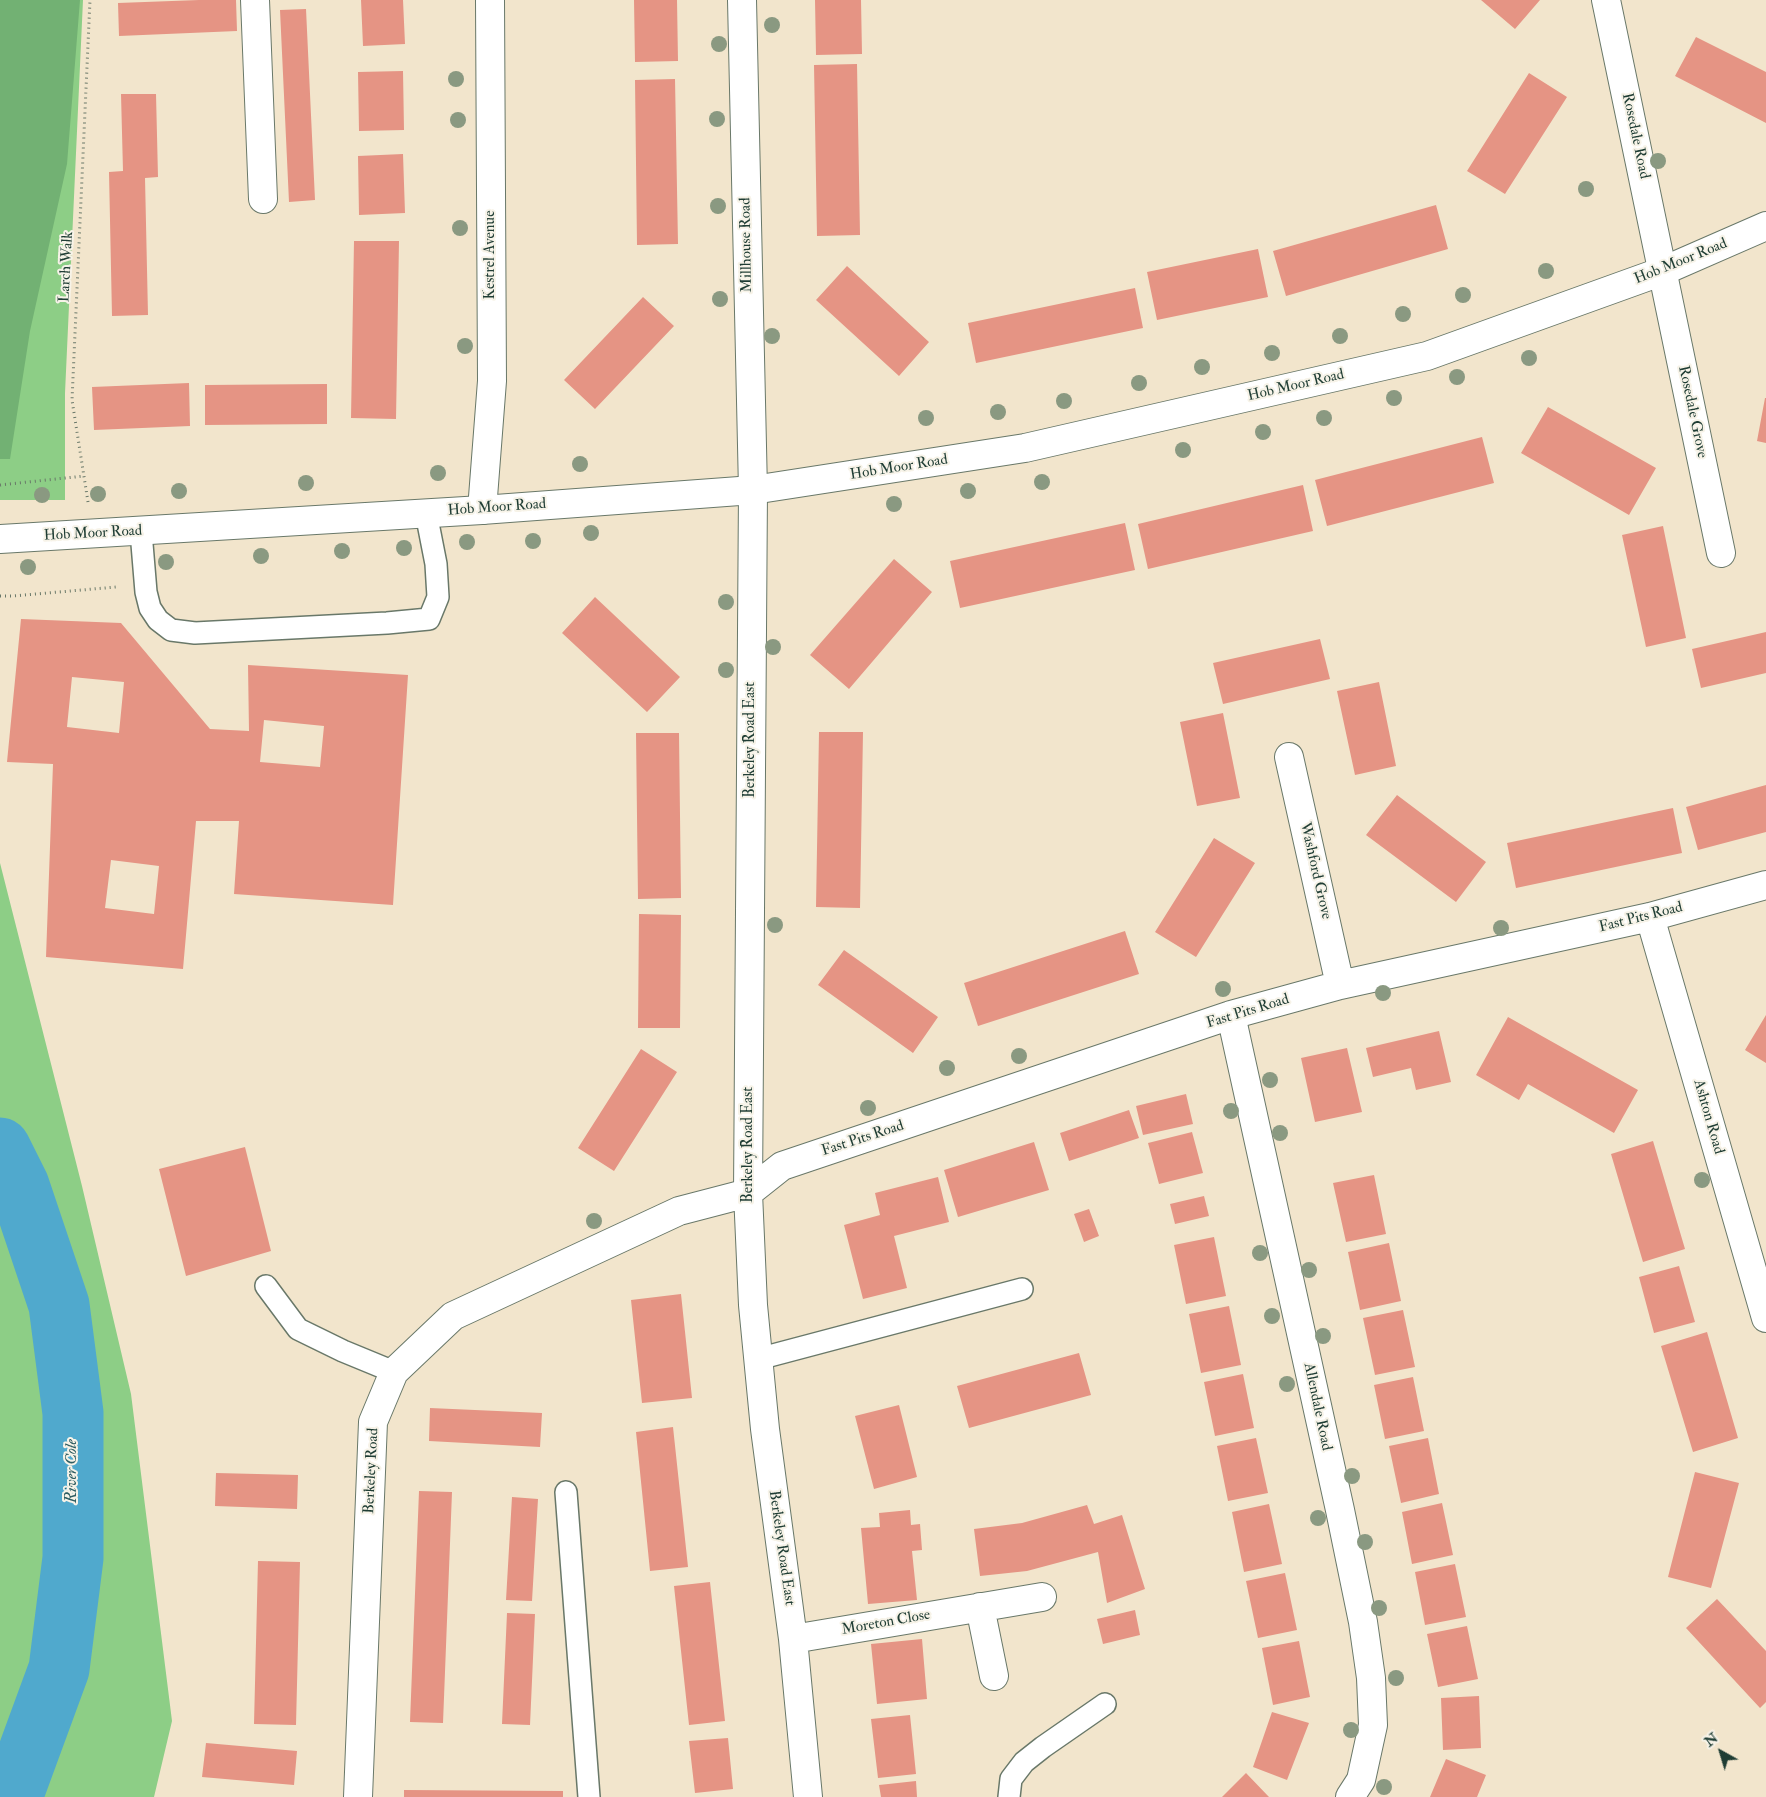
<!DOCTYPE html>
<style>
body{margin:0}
#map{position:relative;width:1766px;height:1797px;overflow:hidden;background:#f2e5cc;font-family:"IM FELL Double Pica",serif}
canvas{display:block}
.north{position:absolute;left:1696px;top:1727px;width:50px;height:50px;-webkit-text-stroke:4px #f7f3e8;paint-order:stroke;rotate:321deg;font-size:14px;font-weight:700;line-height:20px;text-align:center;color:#1f3d34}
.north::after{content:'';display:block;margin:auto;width:18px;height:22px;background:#1f3d34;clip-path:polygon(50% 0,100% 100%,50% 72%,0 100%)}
</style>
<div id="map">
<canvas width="1766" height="1797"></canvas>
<div class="north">N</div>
</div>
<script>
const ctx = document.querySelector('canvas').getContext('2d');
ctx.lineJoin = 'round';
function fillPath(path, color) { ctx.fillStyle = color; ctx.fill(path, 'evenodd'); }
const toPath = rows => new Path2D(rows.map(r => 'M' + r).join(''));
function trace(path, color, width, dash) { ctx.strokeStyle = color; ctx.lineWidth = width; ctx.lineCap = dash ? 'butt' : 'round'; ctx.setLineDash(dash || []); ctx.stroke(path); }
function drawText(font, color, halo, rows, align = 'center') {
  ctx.font = font + ' "IM FELL Double Pica",serif'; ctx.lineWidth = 4; ctx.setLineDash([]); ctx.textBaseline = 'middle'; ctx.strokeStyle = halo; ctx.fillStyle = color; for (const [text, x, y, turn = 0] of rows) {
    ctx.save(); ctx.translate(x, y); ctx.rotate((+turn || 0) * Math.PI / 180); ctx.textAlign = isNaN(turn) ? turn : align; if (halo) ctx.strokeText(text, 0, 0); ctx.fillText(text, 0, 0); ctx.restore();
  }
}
fillPath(toPath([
 [0,0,83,0,65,393,65,500,0,500],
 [0,863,82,1186,131,1394,172,1721,154,1797,0,1797]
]), '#8dce86');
fillPath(toPath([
 [0,0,80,0,67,164,30,331,10,459,0,459]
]), '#72b173');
trace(toPath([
 [0,1148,19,1186,59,1305,73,1413,73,1558,59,1669,12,1797]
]), '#50a9cd', 61);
fillPath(toPath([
 [199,0,236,0,237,31,119,36,118,3],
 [361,0,403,0,405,44,363,46],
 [634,0,677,0,678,61,635,62],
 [815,0,861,0,862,54,816,55],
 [1481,0,1540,0,1515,29],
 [306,9,315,200,289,202,280,10],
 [1696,37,1766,72,1766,123,1675,76],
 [857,64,860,235,817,236,814,65],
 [403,71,404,130,359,131,358,72],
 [1529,73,1567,97,1505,194,1467,171],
 [675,79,678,244,637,245,635,80],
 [121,94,156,94,158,177,145,178,148,315,112,316,109,172,123,171],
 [403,154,405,213,359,215,358,156],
 [1436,205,1448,249,1286,296,1273,251],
 [354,241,399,241,396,419,351,418],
 [1258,249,1268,297,1157,320,1147,272],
 [847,266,929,342,899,376,816,300],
 [1135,288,1143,328,976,363,968,323],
 [643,297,674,326,595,409,564,380],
 [189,383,190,426,94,430,92,387],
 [327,384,327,424,205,425,205,385],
 [1765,398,1766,398,1766,443,1757,441],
 [1548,407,1656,468,1629,515,1521,453],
 [1482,437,1494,483,1327,526,1315,480],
 [1303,485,1313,531,1148,569,1138,524],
 [1125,523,1135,570,960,608,950,561],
 [1663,526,1686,638,1646,647,1622,535],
 [894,559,932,592,849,689,810,655],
 [595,597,680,677,647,712,562,633],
 [21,619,121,623,210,729,249,731,248,665,408,675,393,905,234,894,239,821,196,821,183,969,46,957,53,764,7,762],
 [72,677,124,682,119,733,67,727],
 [264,720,324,726,320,767,260,762],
 [111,860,159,866,154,914,105,908],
 [1766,632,1766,673,1701,688,1692,649],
 [1320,639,1330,679,1223,704,1213,663],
 [1379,682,1396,766,1355,775,1337,691],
 [1223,713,1240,798,1197,806,1180,722],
 [819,732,863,732,860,908,816,907],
 [636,733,679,733,681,898,638,899],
 [1766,785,1766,832,1698,850,1686,807],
 [1397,795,1486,862,1456,902,1366,835],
 [1673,808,1682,853,1516,888,1507,843],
 [1214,838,1255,863,1196,957,1155,932],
 [639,914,681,915,680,1028,638,1028],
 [1125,931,1139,974,978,1026,964,983],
 [844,950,938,1017,913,1053,818,985],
 [1766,1015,1766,1063,1745,1050],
 [1508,1017,1638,1090,1614,1133,1528,1084,1519,1100,1476,1075],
 [1439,1031,1451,1082,1416,1090,1411,1068,1373,1077,1366,1048],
 [1347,1048,1362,1112,1315,1122,1301,1058],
 [641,1049,677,1072,614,1171,578,1148],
 [1186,1094,1193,1124,1143,1135,1136,1106],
 [1129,1110,1139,1138,1069,1161,1060,1133],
 [1192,1132,1203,1173,1159,1184,1148,1143],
 [1653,1141,1685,1249,1643,1262,1611,1154],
 [1034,1142,1049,1190,958,1217,944,1170],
 [245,1147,271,1251,186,1276,159,1169],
 [1374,1175,1386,1234,1346,1242,1333,1183],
 [938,1177,949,1222,894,1236,907,1288,863,1299,844,1225,880,1215,875,1193],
 [1204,1196,1209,1216,1175,1224,1170,1204],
 [1089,1209,1099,1236,1084,1242,1074,1214],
 [1214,1237,1226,1296,1186,1304,1174,1245],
 [1389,1243,1401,1301,1360,1310,1348,1252],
 [1679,1266,1695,1322,1654,1333,1639,1277],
 [681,1294,692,1398,642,1403,631,1300],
 [1229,1306,1241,1365,1201,1373,1189,1314],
 [1403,1310,1415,1367,1375,1375,1363,1318],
 [1707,1332,1738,1438,1693,1452,1661,1346],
 [1079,1353,1091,1395,969,1428,957,1386],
 [1243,1374,1254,1428,1215,1436,1204,1382],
 [1413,1377,1424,1431,1385,1439,1374,1385],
 [899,1405,917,1477,874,1489,855,1416],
 [430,1408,542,1413,540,1447,429,1441],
 [673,1427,688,1567,650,1571,636,1432],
 [1256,1438,1268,1493,1228,1501,1217,1446],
 [1428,1438,1439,1494,1401,1503,1389,1446],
 [1695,1472,1739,1483,1711,1588,1668,1577],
 [216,1473,298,1475,297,1509,215,1506],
 [419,1491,452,1492,443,1723,410,1722],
 [512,1497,538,1499,532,1601,506,1600],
 [1442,1503,1453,1555,1412,1564,1402,1512],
 [1269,1504,1282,1564,1244,1572,1232,1512],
 [1087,1505,1094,1524,1122,1515,1145,1589,1107,1603,1098,1552,1027,1571,980,1576,974,1529,1022,1523],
 [910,1510,911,1525,920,1524,922,1550,912,1551,917,1600,868,1604,861,1528,880,1527,879,1513],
 [258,1561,300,1562,296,1725,254,1724],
 [1455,1564,1466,1617,1425,1625,1415,1572],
 [1285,1573,1297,1630,1258,1638,1246,1581],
 [710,1582,725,1721,689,1725,674,1586],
 [1717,1599,1766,1651,1766,1702,1760,1708,1686,1628],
 [1135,1610,1140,1635,1103,1644,1097,1619],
 [507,1613,535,1614,530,1725,502,1724],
 [1467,1626,1478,1679,1438,1687,1427,1634],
 [922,1639,927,1699,877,1704,871,1644],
 [1299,1641,1310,1697,1273,1705,1262,1648],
 [1479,1696,1481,1748,1443,1750,1441,1698],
 [1272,1712,1309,1723,1287,1780,1253,1767],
 [910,1715,916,1774,878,1778,871,1719],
 [728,1738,733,1789,695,1793,689,1741],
 [206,1743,297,1751,294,1785,202,1777],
 [1446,1759,1486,1775,1477,1797,1430,1797],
 [1246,1773,1269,1797,1222,1797],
 [916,1781,917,1797,881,1797,879,1785],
 [404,1790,563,1791,563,1797,404,1797]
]), '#e59484');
const lane = toPath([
 [141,532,146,592,150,608,158,620,171,630,195,633,387,623,429,619,438,597,436,564,426,513],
 [266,1286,298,1329,343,1351,394,1372],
 [758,1359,1022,1289],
 [566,1492,589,1797],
 [1009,1797,1011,1779,1024,1762,1043,1747,1105,1704]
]);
const street = toPath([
 [255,0,263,199],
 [742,0,753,490,748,1193,753,1305,765,1429,793,1639,808,1797],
 [1606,0,1721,553],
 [482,510,492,381,490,0],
 [1289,757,1340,985],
 [1650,917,1766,1318],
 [1231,1015,1340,1510,1363,1622,1371,1678,1373,1725,1361,1780,1350,1797],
 [980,1607,994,1676],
 [793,1639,1042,1597],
 [358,1797,373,1422,394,1372,453,1316,679,1211,748,1193,782,1166,1231,1015,1340,985,1650,917,1766,885]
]);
const secondary = toPath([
 [0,539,482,510,753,490,1025,448,1427,356,1663,271,1766,226]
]);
trace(lane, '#697869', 24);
trace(street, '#697869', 30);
trace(secondary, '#697869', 30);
trace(toPath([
 [0,485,84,476],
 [88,502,72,400,90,0],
 [0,596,13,596,116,587]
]), '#697869', 3, [1, 4]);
trace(lane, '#fff', 21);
trace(street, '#fff', 28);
trace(secondary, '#fff', 28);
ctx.fillStyle = '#8a9981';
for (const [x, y] of [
 [772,25],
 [719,44],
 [456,79],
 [717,119],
 [458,120],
 [1658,161],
 [1586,189],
 [718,206],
 [460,228],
 [1546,271],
 [1463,295],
 [720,299],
 [1403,314],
 [772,336],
 [1340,336],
 [465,346],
 [1272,353],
 [1529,358],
 [1202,367],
 [1457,377],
 [1139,383],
 [1394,398],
 [1064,401],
 [998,412],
 [926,418],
 [1324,418],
 [1263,432],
 [1183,450],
 [580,464],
 [438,473],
 [1042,482],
 [306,483],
 [179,491],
 [968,491],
 [98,494],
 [42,495],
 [894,504],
 [591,533],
 [533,541],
 [467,542],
 [404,548],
 [342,551],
 [261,556],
 [166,562],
 [28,567],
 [726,602],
 [773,647],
 [726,670],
 [775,925],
 [1501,928],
 [1223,989],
 [1383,993],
 [1019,1056],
 [947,1068],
 [1270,1080],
 [868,1108],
 [1231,1111],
 [1280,1133],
 [1702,1180],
 [594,1221],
 [1260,1253],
 [1309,1270],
 [1272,1316],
 [1323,1336],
 [1287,1384],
 [1352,1476],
 [1318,1518],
 [1365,1542],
 [1379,1608],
 [1396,1678],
 [1351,1730],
 [1384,1787]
]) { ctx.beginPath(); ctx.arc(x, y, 8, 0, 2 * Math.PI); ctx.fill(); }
drawText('15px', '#1f3d34', '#f7f3e8', [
 ["Rosedale Road",1635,136,78],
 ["Millhouse Road",747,245,-91],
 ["Kestrel Avenue",491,255,-90],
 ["Hob Moor Road",1681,262,-22],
 ["Larch Walk",67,267,-87],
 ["Hob Moor Road",1296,386,-13],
 ["Rosedale Grove",1692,412,78],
 ["Hob Moor Road",899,468,-9],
 ["Hob Moor Road",497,508,-4],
 ["Hob Moor Road",93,534,-3],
 ["Berkeley Road East",751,740,-90],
 ["Washford Grove",1315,871,77],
 ["Fast Pits Road",1641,918,-14],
 ["Fast Pits Road",1248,1012,-17],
 ["Ashton Road",1708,1117,74],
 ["Fast Pits Road",863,1139,-18],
 ["Berkeley Road East",749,1145,-90],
 ["Allendale Road",1317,1407,78],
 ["Berkeley Road",372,1471,-87],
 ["Berkeley Road East",781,1548,82],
 ["Moreton Close",886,1623,-10]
]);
drawText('italic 16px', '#2e5d62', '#f7f3e8', [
 ["River Cole",73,1471,-90]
]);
</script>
